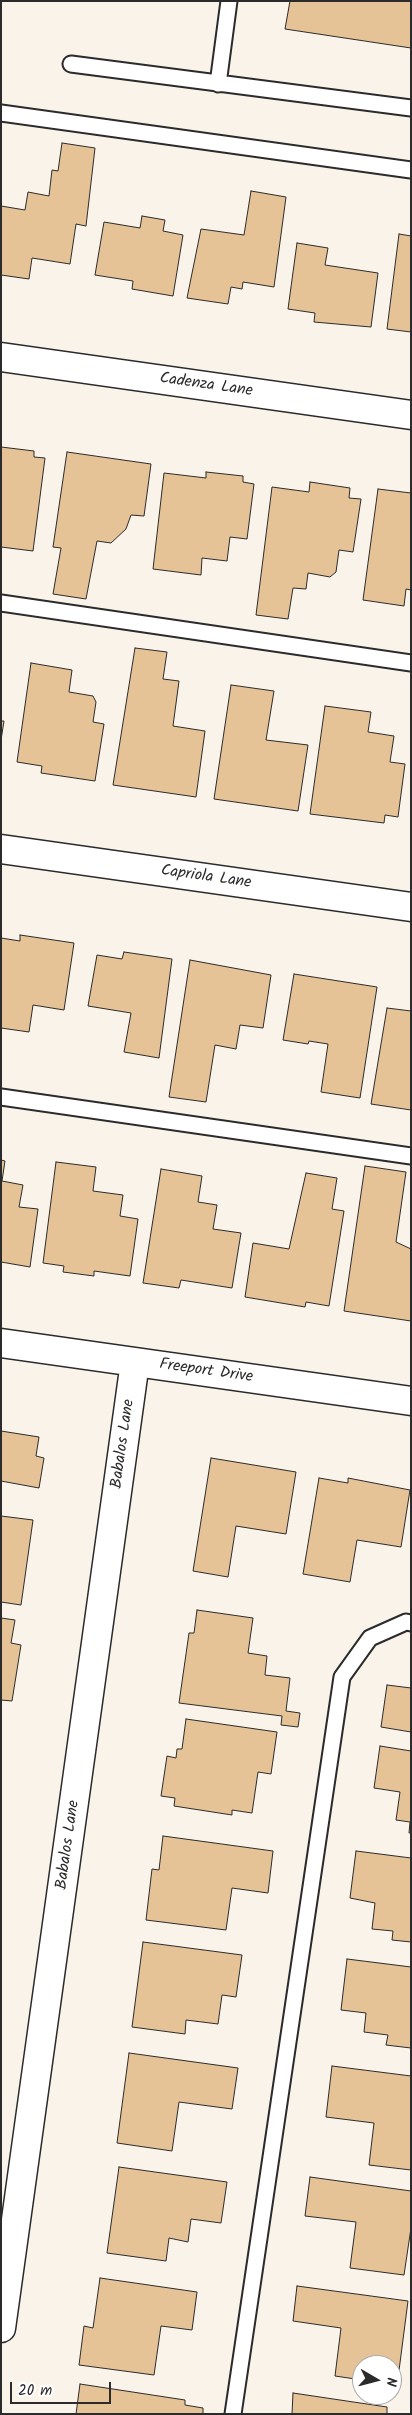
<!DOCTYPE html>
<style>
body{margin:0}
#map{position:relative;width:412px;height:2415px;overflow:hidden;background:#faf3ea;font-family:Kalam,sans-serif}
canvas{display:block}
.frame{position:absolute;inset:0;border:2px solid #2b2b2b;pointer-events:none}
.north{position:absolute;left:352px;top:2355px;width:50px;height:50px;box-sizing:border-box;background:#fff;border:1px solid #aaa;border-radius:50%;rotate:98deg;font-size:14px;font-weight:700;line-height:20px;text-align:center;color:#2b2b2b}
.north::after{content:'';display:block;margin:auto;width:18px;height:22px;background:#2b2b2b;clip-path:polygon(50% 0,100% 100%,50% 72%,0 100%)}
.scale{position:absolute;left:10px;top:2382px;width:101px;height:22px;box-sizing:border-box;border:2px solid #2b2b2b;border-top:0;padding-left:6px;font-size:15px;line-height:18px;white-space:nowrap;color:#2b2b2b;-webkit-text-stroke:4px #fff;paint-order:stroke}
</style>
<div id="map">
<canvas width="412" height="2415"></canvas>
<div class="frame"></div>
<div class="north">N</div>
<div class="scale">20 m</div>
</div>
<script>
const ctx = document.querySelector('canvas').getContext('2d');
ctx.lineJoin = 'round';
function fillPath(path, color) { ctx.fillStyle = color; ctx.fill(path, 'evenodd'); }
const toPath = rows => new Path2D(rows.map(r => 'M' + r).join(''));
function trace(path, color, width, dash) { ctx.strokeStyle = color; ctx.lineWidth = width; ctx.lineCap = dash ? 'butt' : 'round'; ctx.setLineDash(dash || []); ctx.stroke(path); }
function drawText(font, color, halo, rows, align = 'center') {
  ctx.font = font + ' Kalam,sans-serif'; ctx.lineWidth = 4; ctx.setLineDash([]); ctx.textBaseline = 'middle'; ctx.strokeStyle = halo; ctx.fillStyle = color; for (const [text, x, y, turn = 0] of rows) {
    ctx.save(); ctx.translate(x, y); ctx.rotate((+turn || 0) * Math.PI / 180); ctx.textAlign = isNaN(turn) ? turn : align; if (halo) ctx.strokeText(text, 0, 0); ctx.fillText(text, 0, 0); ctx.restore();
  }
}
const building = toPath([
 [290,1,411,1,411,48,285,29,290,1],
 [62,143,95,148,86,226,76,224,70,264,32,258,29,279,1,275,1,206,25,210,28,192,49,196,52,170,58,171,62,143],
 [251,191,286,197,274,287,243,282,242,289,231,287,228,304,187,298,201,229,244,235,251,191],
 [142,216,165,220,163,231,183,235,173,296,132,289,133,281,95,275,104,222,140,228,142,216],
 [399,234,411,236,411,332,387,329,399,234],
 [297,243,328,248,325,265,378,273,371,327,314,322,315,313,288,309,297,243],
 [1,447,34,451,34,457,45,458,33,551,1,547,1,447],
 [67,452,151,464,144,516,131,515,126,529,111,543,97,541,86,599,53,594,61,548,53,547,67,452],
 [206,472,243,476,243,482,254,484,247,539,230,537,227,561,202,558,201,575,153,569,164,473,206,478,206,472],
 [310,482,350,488,349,498,361,499,353,552,339,550,336,572,330,577,308,573,306,589,293,588,288,619,256,615,272,487,309,492,310,482],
 [378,489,411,493,411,590,406,589,404,606,363,600,378,489],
 [135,648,167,652,163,679,179,681,173,726,205,731,196,797,113,785,135,648],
 [31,663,72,670,69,692,93,696,96,702,93,722,104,724,95,781,41,773,42,766,17,762,31,663],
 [231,685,274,691,266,740,308,745,298,811,214,799,231,685],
 [325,706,371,712,368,732,394,736,390,762,405,764,398,817,385,815,384,823,310,814,325,706],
 [1,721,4,721,1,740,1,721],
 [20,935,74,943,64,1010,33,1005,29,1032,1,1028,1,938,20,941,20,935],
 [124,952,172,959,159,1058,124,1052,131,1013,88,1006,97,955,122,959,124,952],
 [190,960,271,975,263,1028,240,1025,236,1049,215,1045,206,1102,169,1097,190,960],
 [294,974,377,987,360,1098,321,1092,328,1044,309,1041,308,1044,283,1040,294,974],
 [387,1008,411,1011,411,1110,371,1104,387,1008],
 [1,1160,5,1161,2,1181,23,1185,19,1207,38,1209,30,1267,1,1262,1,1160],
 [56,1162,96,1167,93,1191,123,1195,120,1216,138,1219,130,1276,94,1271,94,1276,63,1272,64,1266,43,1263,56,1162],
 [365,1166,406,1172,396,1242,411,1249,411,1321,344,1311,365,1166],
 [161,1169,202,1176,198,1202,217,1205,213,1229,241,1233,232,1288,181,1280,179,1288,143,1283,161,1169],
 [306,1173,337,1178,332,1209,344,1211,329,1306,306,1302,305,1307,245,1297,253,1243,289,1249,306,1173],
 [1,1431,39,1437,36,1456,44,1458,39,1488,1,1481,1,1431],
 [211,1458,296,1472,286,1534,236,1526,228,1577,193,1571,211,1458],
 [319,1478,348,1483,348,1478,410,1490,401,1547,357,1540,350,1582,303,1574,319,1478],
 [1,1516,33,1520,21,1605,1,1602,1,1516],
 [197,1610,253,1618,248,1653,267,1656,265,1675,290,1678,286,1711,300,1713,298,1727,281,1725,282,1716,179,1703,189,1633,194,1633,197,1610],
 [1,1618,15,1620,11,1643,21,1645,12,1701,1,1700,1,1618],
 [387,1685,411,1688,411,1732,381,1727,387,1685],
 [186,1719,277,1732,271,1774,258,1772,252,1813,232,1810,232,1815,174,1806,175,1798,161,1796,167,1756,176,1758,177,1749,182,1749,186,1719],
 [380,1746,411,1751,411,1833,409,1833,410,1822,396,1820,400,1792,374,1788,380,1746],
 [163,1836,273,1851,268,1893,232,1888,226,1930,146,1920,152,1869,159,1870,163,1836],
 [356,1851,411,1858,411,1942,392,1940,393,1931,372,1929,375,1903,350,1898,356,1851],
 [143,1942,242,1955,236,1997,222,1995,218,2024,186,2020,185,2034,132,2027,143,1942],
 [347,1959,411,1967,411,2048,386,2045,388,2035,364,2032,366,2013,341,2010,347,1959],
 [129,2053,238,2068,232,2109,179,2102,172,2151,117,2143,129,2053],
 [332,2066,411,2076,411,2170,369,2165,374,2123,326,2117,332,2066],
 [119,2167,227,2182,221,2223,191,2219,188,2242,169,2238,166,2261,107,2253,119,2167],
 [310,2177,411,2191,411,2228,404,2275,350,2268,356,2222,305,2216,310,2177],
 [100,2278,197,2292,192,2330,161,2326,154,2375,79,2365,84,2326,93,2328,100,2278],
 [297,2286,408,2301,397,2386,392,2385,392,2365,362,2365,362,2380,335,2376,341,2328,293,2321,297,2286],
 [80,2384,185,2400,185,2405,203,2408,203,2414,76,2414,80,2384],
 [293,2393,387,2407,387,2414,292,2414,293,2393]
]);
fillPath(building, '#e6c297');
trace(building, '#2b2b2b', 1);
const lane = toPath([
 [71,64,411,108],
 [218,84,229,1],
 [1,113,411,170],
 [1,603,411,663],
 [1,1097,411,1156],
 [233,2414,342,1677,370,1638,406,1622,411,1623]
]);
const street = toPath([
 [1,357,411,415],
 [1,849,411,907],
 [1,1343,411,1401],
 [1,2328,135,1362]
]);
trace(lane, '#2b2b2b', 19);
trace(street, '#2b2b2b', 31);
trace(lane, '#fff', 15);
trace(street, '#fff', 28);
drawText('16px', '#2b2b2b', '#fff', [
 ["Cadenza Lane",206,386,8],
 ["Capriola Lane",206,878,8],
 ["Freeport Drive",206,1372,8],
 ["Babalos Lane",124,1444,-82],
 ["Babalos Lane",69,1845,-82]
]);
</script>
